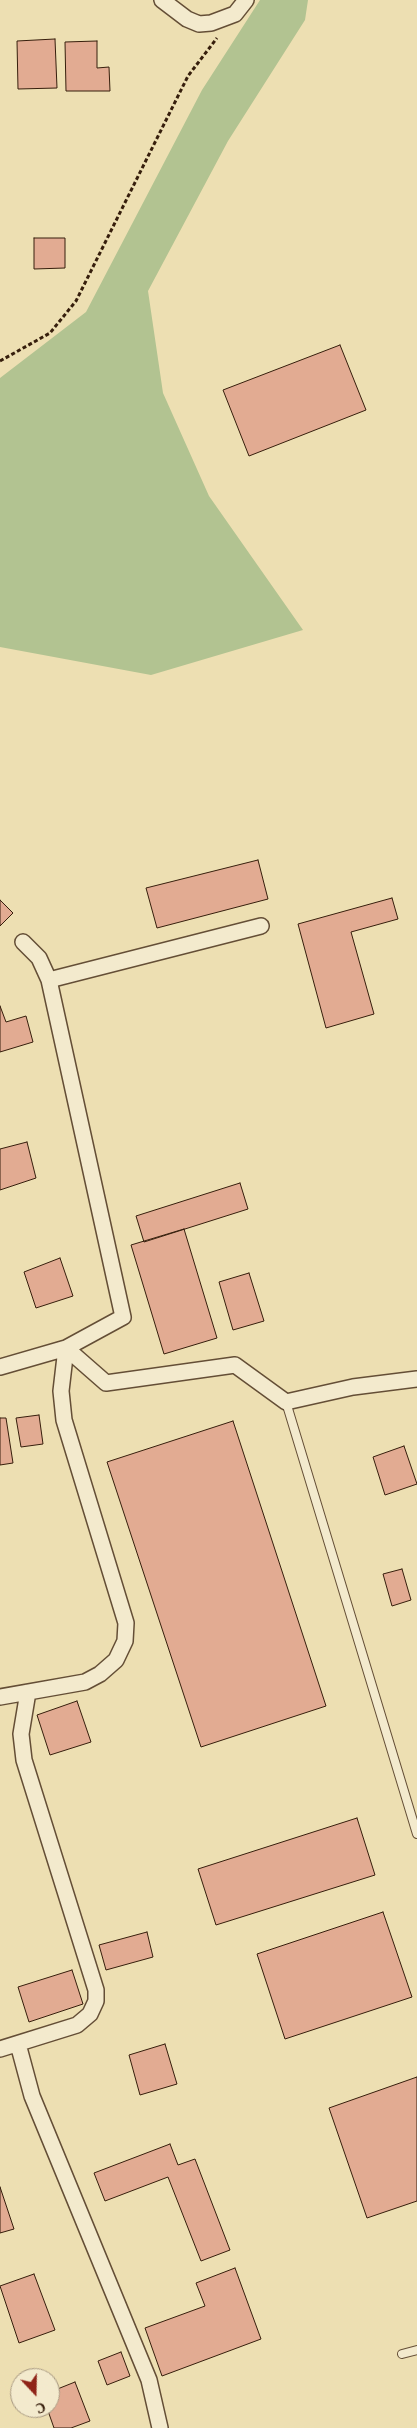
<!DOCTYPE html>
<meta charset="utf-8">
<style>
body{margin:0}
#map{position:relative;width:417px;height:2428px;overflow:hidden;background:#eddfb2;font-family:Vollkorn,serif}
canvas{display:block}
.north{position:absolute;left:10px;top:2368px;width:50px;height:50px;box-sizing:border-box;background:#f3eacd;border:1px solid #a79880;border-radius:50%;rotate:159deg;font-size:14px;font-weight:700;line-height:20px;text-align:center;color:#361e0c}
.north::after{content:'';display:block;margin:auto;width:18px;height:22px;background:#8f2418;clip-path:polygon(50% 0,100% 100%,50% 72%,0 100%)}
</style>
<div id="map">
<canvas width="417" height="2428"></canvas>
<div class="north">С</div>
</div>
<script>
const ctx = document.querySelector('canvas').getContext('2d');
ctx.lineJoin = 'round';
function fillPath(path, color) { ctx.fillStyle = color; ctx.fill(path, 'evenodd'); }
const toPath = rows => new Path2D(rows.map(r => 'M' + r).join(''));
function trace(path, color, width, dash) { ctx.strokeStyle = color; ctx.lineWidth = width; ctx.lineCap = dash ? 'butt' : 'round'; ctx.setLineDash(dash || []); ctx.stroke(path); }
fillPath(toPath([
 [260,0,308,0,305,20,228,141,148,291,163,393,209,496,303,630,151,675,0,647,0,378,86,312,202,90]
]), '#b2c391');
const building = toPath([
 [55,39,57,88,18,89,17,41,55,39],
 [97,41,97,68,109,67,110,91,66,91,65,42,97,41],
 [34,238,65,238,65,268,34,269,34,238],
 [340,345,366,410,249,456,223,390,340,345],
 [258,860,268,899,157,928,146,888,258,860],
 [392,898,398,919,351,932,374,1014,326,1028,298,924,392,898],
 [0,900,13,913,0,926,0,900],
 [0,1006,6,1022,26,1016,33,1042,0,1052,0,1006],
 [27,1142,36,1178,0,1190,0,1149,27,1142],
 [240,1183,248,1209,144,1242,136,1216,240,1183],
 [184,1229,217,1338,164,1354,131,1245,184,1229],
 [60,1258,73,1296,36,1308,24,1272,60,1258],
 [249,1273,264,1321,233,1330,219,1282,249,1273],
 [39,1415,43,1444,21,1447,16,1418,39,1415],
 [0,1418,6,1418,13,1463,0,1465,0,1418],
 [233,1421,326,1706,201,1747,107,1462,233,1421],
 [404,1446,417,1484,385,1495,373,1457,404,1446],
 [402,1569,411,1600,392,1606,383,1574,402,1569],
 [77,1701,91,1742,50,1755,37,1715,77,1701],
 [357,1818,375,1875,216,1925,198,1869,357,1818],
 [383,1912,412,1997,285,2039,257,1954,383,1912],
 [147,1932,153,1957,106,1970,99,1945,147,1932],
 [72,1970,83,2004,29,2022,18,1987,72,1970],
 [165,2044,177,2084,140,2095,129,2055,165,2044],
 [417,2077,417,2201,367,2218,329,2108,417,2077],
 [170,2144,178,2165,195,2159,230,2250,201,2261,168,2177,105,2201,94,2173,170,2144],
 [0,2187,14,2229,0,2233,0,2187],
 [235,2268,261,2339,162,2376,145,2328,205,2306,196,2283,235,2268],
 [34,2274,55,2330,19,2343,0,2286,34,2274],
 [121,2352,130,2376,107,2385,98,2361,121,2352],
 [75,2382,90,2421,71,2428,54,2428,47,2408,50,2408,50,2392,75,2382]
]);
fillPath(building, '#e2ab92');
trace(building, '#361e0c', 1);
const service = toPath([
 [286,1402,417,1834],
 [402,2354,417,2350]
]);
const minor = toPath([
 [162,0,187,19,199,24,211,23,235,14,246,0],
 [49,980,261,926],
 [66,1348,106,1383,235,1365,286,1402,353,1387,417,1379],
 [0,1367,66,1348,123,1317,49,980,39,958,23,942],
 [0,1697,85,1682,100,1674,116,1660,125,1641,126,1623,64,1420,61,1391,66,1348],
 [18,2044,32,2096,149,2380,160,2428],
 [0,2049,77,2025,90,2014,96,2001,96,1990,24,1760,21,1734,28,1692]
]);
trace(service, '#644e36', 10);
trace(minor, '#644e36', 18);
trace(toPath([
 [0,361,50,333,76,301,188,76,217,38]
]), '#361e0c', 3, [4, 2.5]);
trace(service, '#f3eacd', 8);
trace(minor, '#f3eacd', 15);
</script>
